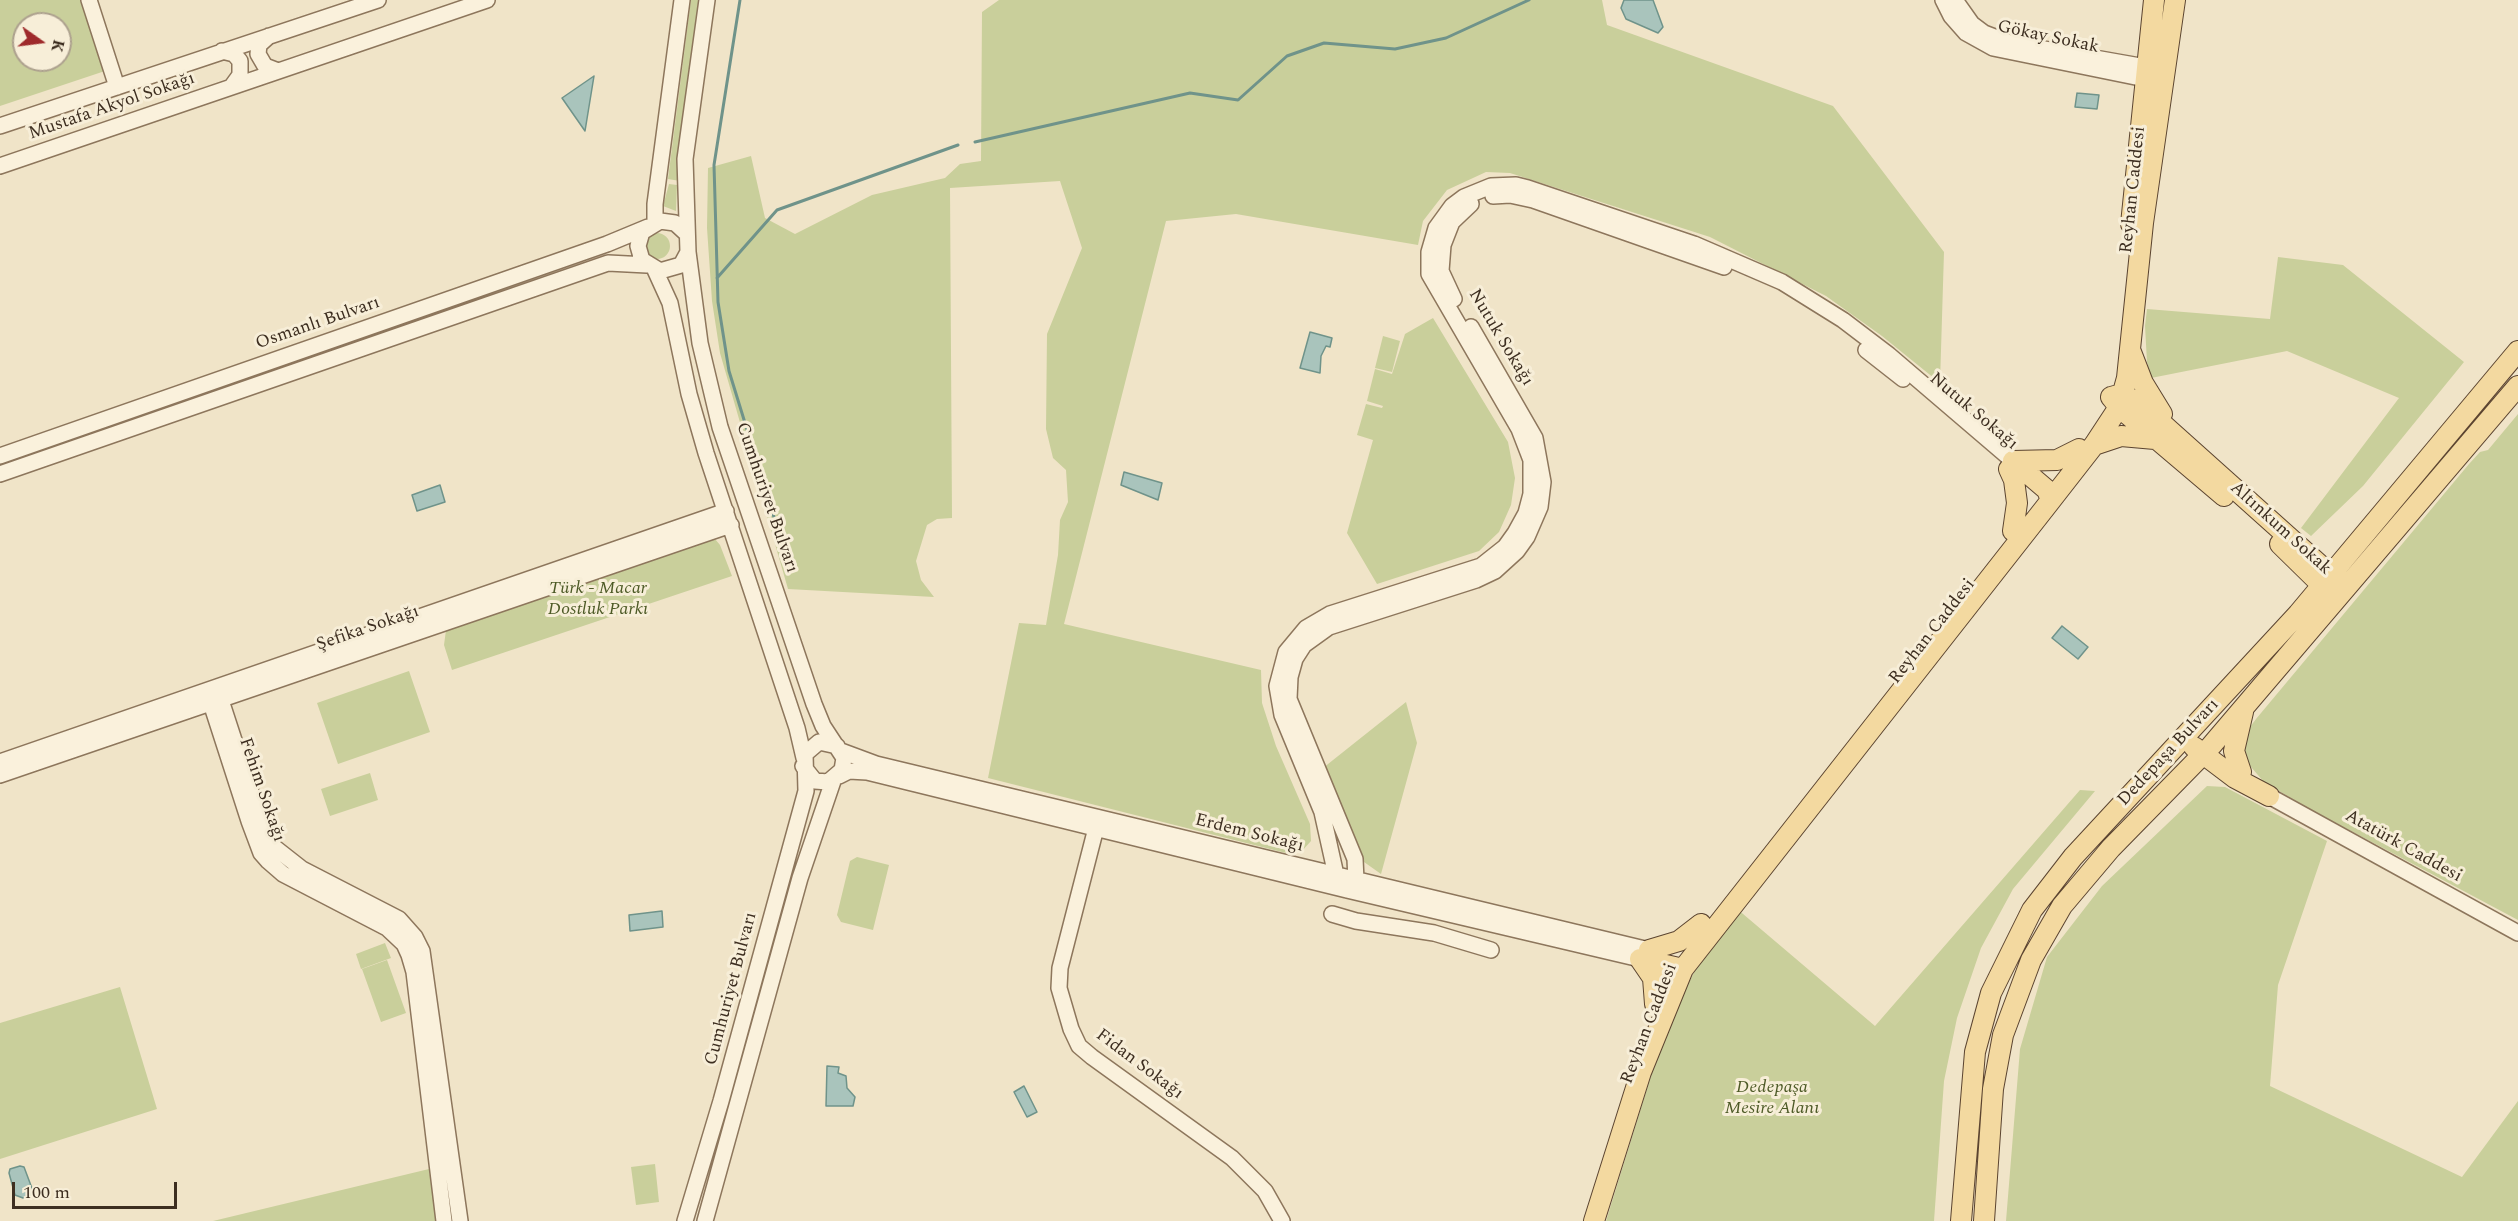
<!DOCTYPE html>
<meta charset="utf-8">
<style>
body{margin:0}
#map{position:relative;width:2518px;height:1221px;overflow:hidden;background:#f0e4c8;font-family:Spectral,serif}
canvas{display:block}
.north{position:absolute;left:12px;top:12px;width:60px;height:60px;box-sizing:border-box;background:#f7eed8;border:2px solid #ada18e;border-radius:50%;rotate:104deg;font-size:16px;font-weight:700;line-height:24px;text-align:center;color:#3d2e20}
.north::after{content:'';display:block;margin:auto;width:21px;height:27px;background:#9e2a2b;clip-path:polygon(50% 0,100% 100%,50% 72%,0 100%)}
.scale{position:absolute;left:12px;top:1182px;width:165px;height:27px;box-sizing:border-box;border:3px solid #3d2e20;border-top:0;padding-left:8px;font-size:18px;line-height:21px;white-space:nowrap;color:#3d2e20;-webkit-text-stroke:4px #f7eed8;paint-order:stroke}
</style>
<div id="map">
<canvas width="2518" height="1221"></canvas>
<div class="north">K</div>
<div class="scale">100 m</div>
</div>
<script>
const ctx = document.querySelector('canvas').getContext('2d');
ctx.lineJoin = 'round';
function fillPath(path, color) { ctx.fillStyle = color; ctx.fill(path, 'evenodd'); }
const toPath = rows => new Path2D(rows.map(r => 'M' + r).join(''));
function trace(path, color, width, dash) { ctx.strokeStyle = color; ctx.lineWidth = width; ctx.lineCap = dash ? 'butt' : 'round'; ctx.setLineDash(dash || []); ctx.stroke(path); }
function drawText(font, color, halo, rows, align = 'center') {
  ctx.font = font + ' Spectral,serif'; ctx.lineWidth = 6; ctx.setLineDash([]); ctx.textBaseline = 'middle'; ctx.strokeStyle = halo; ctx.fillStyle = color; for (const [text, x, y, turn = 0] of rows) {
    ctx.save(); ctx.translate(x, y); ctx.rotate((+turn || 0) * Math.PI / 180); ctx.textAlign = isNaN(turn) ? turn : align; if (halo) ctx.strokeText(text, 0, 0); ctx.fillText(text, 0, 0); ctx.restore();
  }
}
fillPath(toPath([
 [0,0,84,0,105,71,0,106],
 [24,24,60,24,60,60,24,60],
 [691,0,702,0,680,181,668,179],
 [999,0,1602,0,1607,25,1833,106,1944,252,1940,383,1882,336,1826,296,1710,237,1510,173,1486,172,1447,190,1423,221,1418,245,1236,214,1166,221,1064,624,1261,670,1262,703,1276,746,1310,824,1311,841,1301,852,1290,854,988,778,1019,623,1046,625,1058,555,1060,520,1068,502,1066,470,1053,458,1046,429,1047,334,1082,248,1060,181,950,188,952,518,937,519,927,525,916,561,921,580,934,597,788,589,720,353,712,301,707,228,708,168,751,156,765,218,795,234,872,195,945,178,960,164,981,161,982,12],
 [669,184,677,185,676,211,663,206],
 '644 246a13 13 0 1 1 26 0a13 13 0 1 1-26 0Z',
 [2278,257,2343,265,2464,362,2363,486,2311,536,2301,528,2399,398,2287,351,2151,378,2147,362,2145,326,2147,309,2270,319],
 [1433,318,1508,442,1515,478,1511,505,1499,532,1479,551,1377,584,1347,533,1373,440,1357,435,1366,404,1382,408,1383,406,1367,401,1375,369,1392,374,1405,334],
 [1383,336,1400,341,1392,372,1375,368],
 [2518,414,2518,920,2306,807,2264,782,2244,759,2243,750,2247,731,2256,719,2469,464,2480,452,2488,450],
 [708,538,715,539,720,545,732,576,452,670,444,645,446,630],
 [409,671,430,732,338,764,317,703],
 [1406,702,1417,743,1381,874,1364,862,1323,768],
 [370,773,378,800,330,816,321,789],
 [2207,786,2225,787,2327,841,2278,985,2270,1086,2462,1177,2518,1101,2518,1221,2006,1221,2020,1049,2047,957,2102,886],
 [2080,790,2095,791,2013,889,1981,948,1957,1018,1944,1081,1934,1221,1606,1221,1658,1053,1677,1005,1698,965,1736,908,1875,1026],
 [857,857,889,865,873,930,841,922,837,915,850,861],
 [385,943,391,958,361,969,356,954],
 [387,960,406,1013,381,1022,362,969],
 [120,987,157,1109,0,1159,0,1023],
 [655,1164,659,1202,636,1205,631,1167],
 [429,1169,437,1221,213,1221]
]), '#c9cf9b');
const water = toPath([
 [1624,0,1653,0,1663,27,1658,33,1626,19,1621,8,1624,0],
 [594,76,585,131,562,98,594,76],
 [2077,93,2099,95,2097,109,2075,107,2077,93],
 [1310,332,1332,338,1330,347,1326,346,1321,356,1320,373,1300,368,1310,332],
 [1124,472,1162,483,1158,500,1121,485,1124,472],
 [440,485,445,502,417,511,412,495,440,485],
 [2062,626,2088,647,2078,659,2052,638,2062,626],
 [662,911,663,927,630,931,629,915,662,911],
 [827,1066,839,1067,838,1073,846,1076,847,1088,855,1097,853,1106,826,1106,827,1066],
 [1024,1086,1037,1112,1027,1117,1014,1092,1024,1086],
 [20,1166,24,1167,33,1191,30,1196,23,1198,15,1195,9,1173,10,1169,20,1166]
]);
fillPath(water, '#a9c4bc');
trace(water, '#6f938a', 1.5);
trace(toPath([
 [740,0,714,165,718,302,729,371,777,527,778,545],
 [975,142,1190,93,1238,100,1287,56,1324,43,1395,49,1446,38,1529,0],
 [717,278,777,210,958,145]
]), '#6f938a', 3);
const minor = toPath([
 [89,0,117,87],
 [707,0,685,159,688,252,700,343,720,427,814,704,823,726,844,758,842,770,828,782,815,781,803,766],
 [1943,0,1951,16,1966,33,1993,48,2155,81],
 [1955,0,1972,24,1984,33,2010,43,2157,69],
 [269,36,259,45,258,54,265,66,278,71],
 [222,51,234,54,240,61,240,75,232,86],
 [0,126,378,0],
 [0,166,487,0],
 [1493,196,1510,195,1533,200,1724,267],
 [655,223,655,204,682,0],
 [687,234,675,223,660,221,642,232,638,246,642,260,660,271,681,265,688,252],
 [655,270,670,303,689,394,706,453,797,728,804,758],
 [1454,299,1441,271,1443,245,1452,222,1471,204],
 [1866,350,1903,379],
 [0,456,607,244,648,227],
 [0,474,608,263,647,265],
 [218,691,263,829,274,847,302,869,399,919,415,937,422,951,460,1221],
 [208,694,249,821,261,853,268,861,283,874,387,928,404,944,409,955,414,972,444,1221],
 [841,751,876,764,1649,950],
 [0,762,726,511],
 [0,775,731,525],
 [839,776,849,771,867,772,1347,890,1640,959],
 [2269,796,2518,933],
 [1096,828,1060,968,1059,988,1071,1029,1079,1046,1092,1057,1232,1158,1265,1191,1282,1221],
 [1347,890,1336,875,1322,812,1282,715,1277,686,1286,652,1306,628,1330,614,1481,566,1505,547,1515,533,1526,513,1531,494,1531,460,1519,429,1429,274,1429,252,1436,228,1452,206,1464,197,1491,186,1516,185,1528,188,1694,244,1782,282,1843,320,1889,355,2013,461],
 [1347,890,1356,880,1355,859,1289,699,1290,677,1295,659,1304,645,1329,627,1476,580,1495,571,1517,551,1527,537,1540,507,1543,482,1535,438,1471,327],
 [1332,914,1356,921,1434,933,1491,950],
 [685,1221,721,1101,806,791,805,754,819,742,837,746],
 [705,1221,800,878,833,781]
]);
const major = toPath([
 [2131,224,2154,0],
 [2131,352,2143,383,2162,414],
 [2111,397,2122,394,2139,403,2331,575,2338,584],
 [2111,397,2119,407,2224,496],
 [2094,445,2121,436,2155,439],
 [2013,461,2057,460,2079,449],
 [2013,461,2047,490,2051,500],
 [2009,469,2014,480,2017,503,2013,531],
 [2280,544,2332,595],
 [2194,747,2235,778,2269,796],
 [2241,772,2234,751,2243,712],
 [1649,950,1679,941,1701,924],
 [1640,959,1653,978,1655,1004],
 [1640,959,1683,969],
 [1594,1221,1641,1072,1683,969,2048,504,2094,445,2119,407,2127,378,2143,223,2175,0],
 [1961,1221,1975,1052,1991,993,2032,910,2073,857,2298,614,2518,351],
 [1984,1221,1993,1089,2003,1035,2031,960,2062,906,2111,848,2211,746,2518,386]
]);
trace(minor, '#8d765c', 18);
trace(major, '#5b4430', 22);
trace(minor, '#faf1dc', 15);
trace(major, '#f3d9a0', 20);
drawText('18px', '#3d2e20', '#f7eed8', [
 ["Gökay Sokak",2048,38,12],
 ["Mustafa Akyol Sokağı",112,107,-19],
 ["Reyhan Caddesi",2134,190,-84],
 ["Osmanlı Bulvarı",318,324,-19],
 ["Nutuk Sokağı",1500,338,59],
 ["Nutuk Sokağı",1973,412,40],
 ["Cumhuriyet Bulvarı",766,498,71],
 ["Altınkum Sokak",2280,529,42],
 ["Şefika Sokağı",368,629,-19],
 ["Reyhan Caddesi",1933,632,-52],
 ["Dedepaşa Bulvarı",2169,753,-47],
 ["Fehim Sokağı",261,790,71],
 ["Erdem Sokağı",1249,834,14],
 ["Atatürk Caddesi",2403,847,29],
 ["Cumhuriyet Bulvarı",732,989,-75],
 ["Reyhan Caddesi",1650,1024,-69],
 ["Fidan Sokağı",1139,1065,37]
]);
drawText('italic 18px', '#4d5a26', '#f7eed8', [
 ["Türk - Macar",598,589],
 ["Dostluk Parkı",598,610],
 ["Dedepaşa",1772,1088],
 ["Mesire Alanı",1772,1109]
]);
</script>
